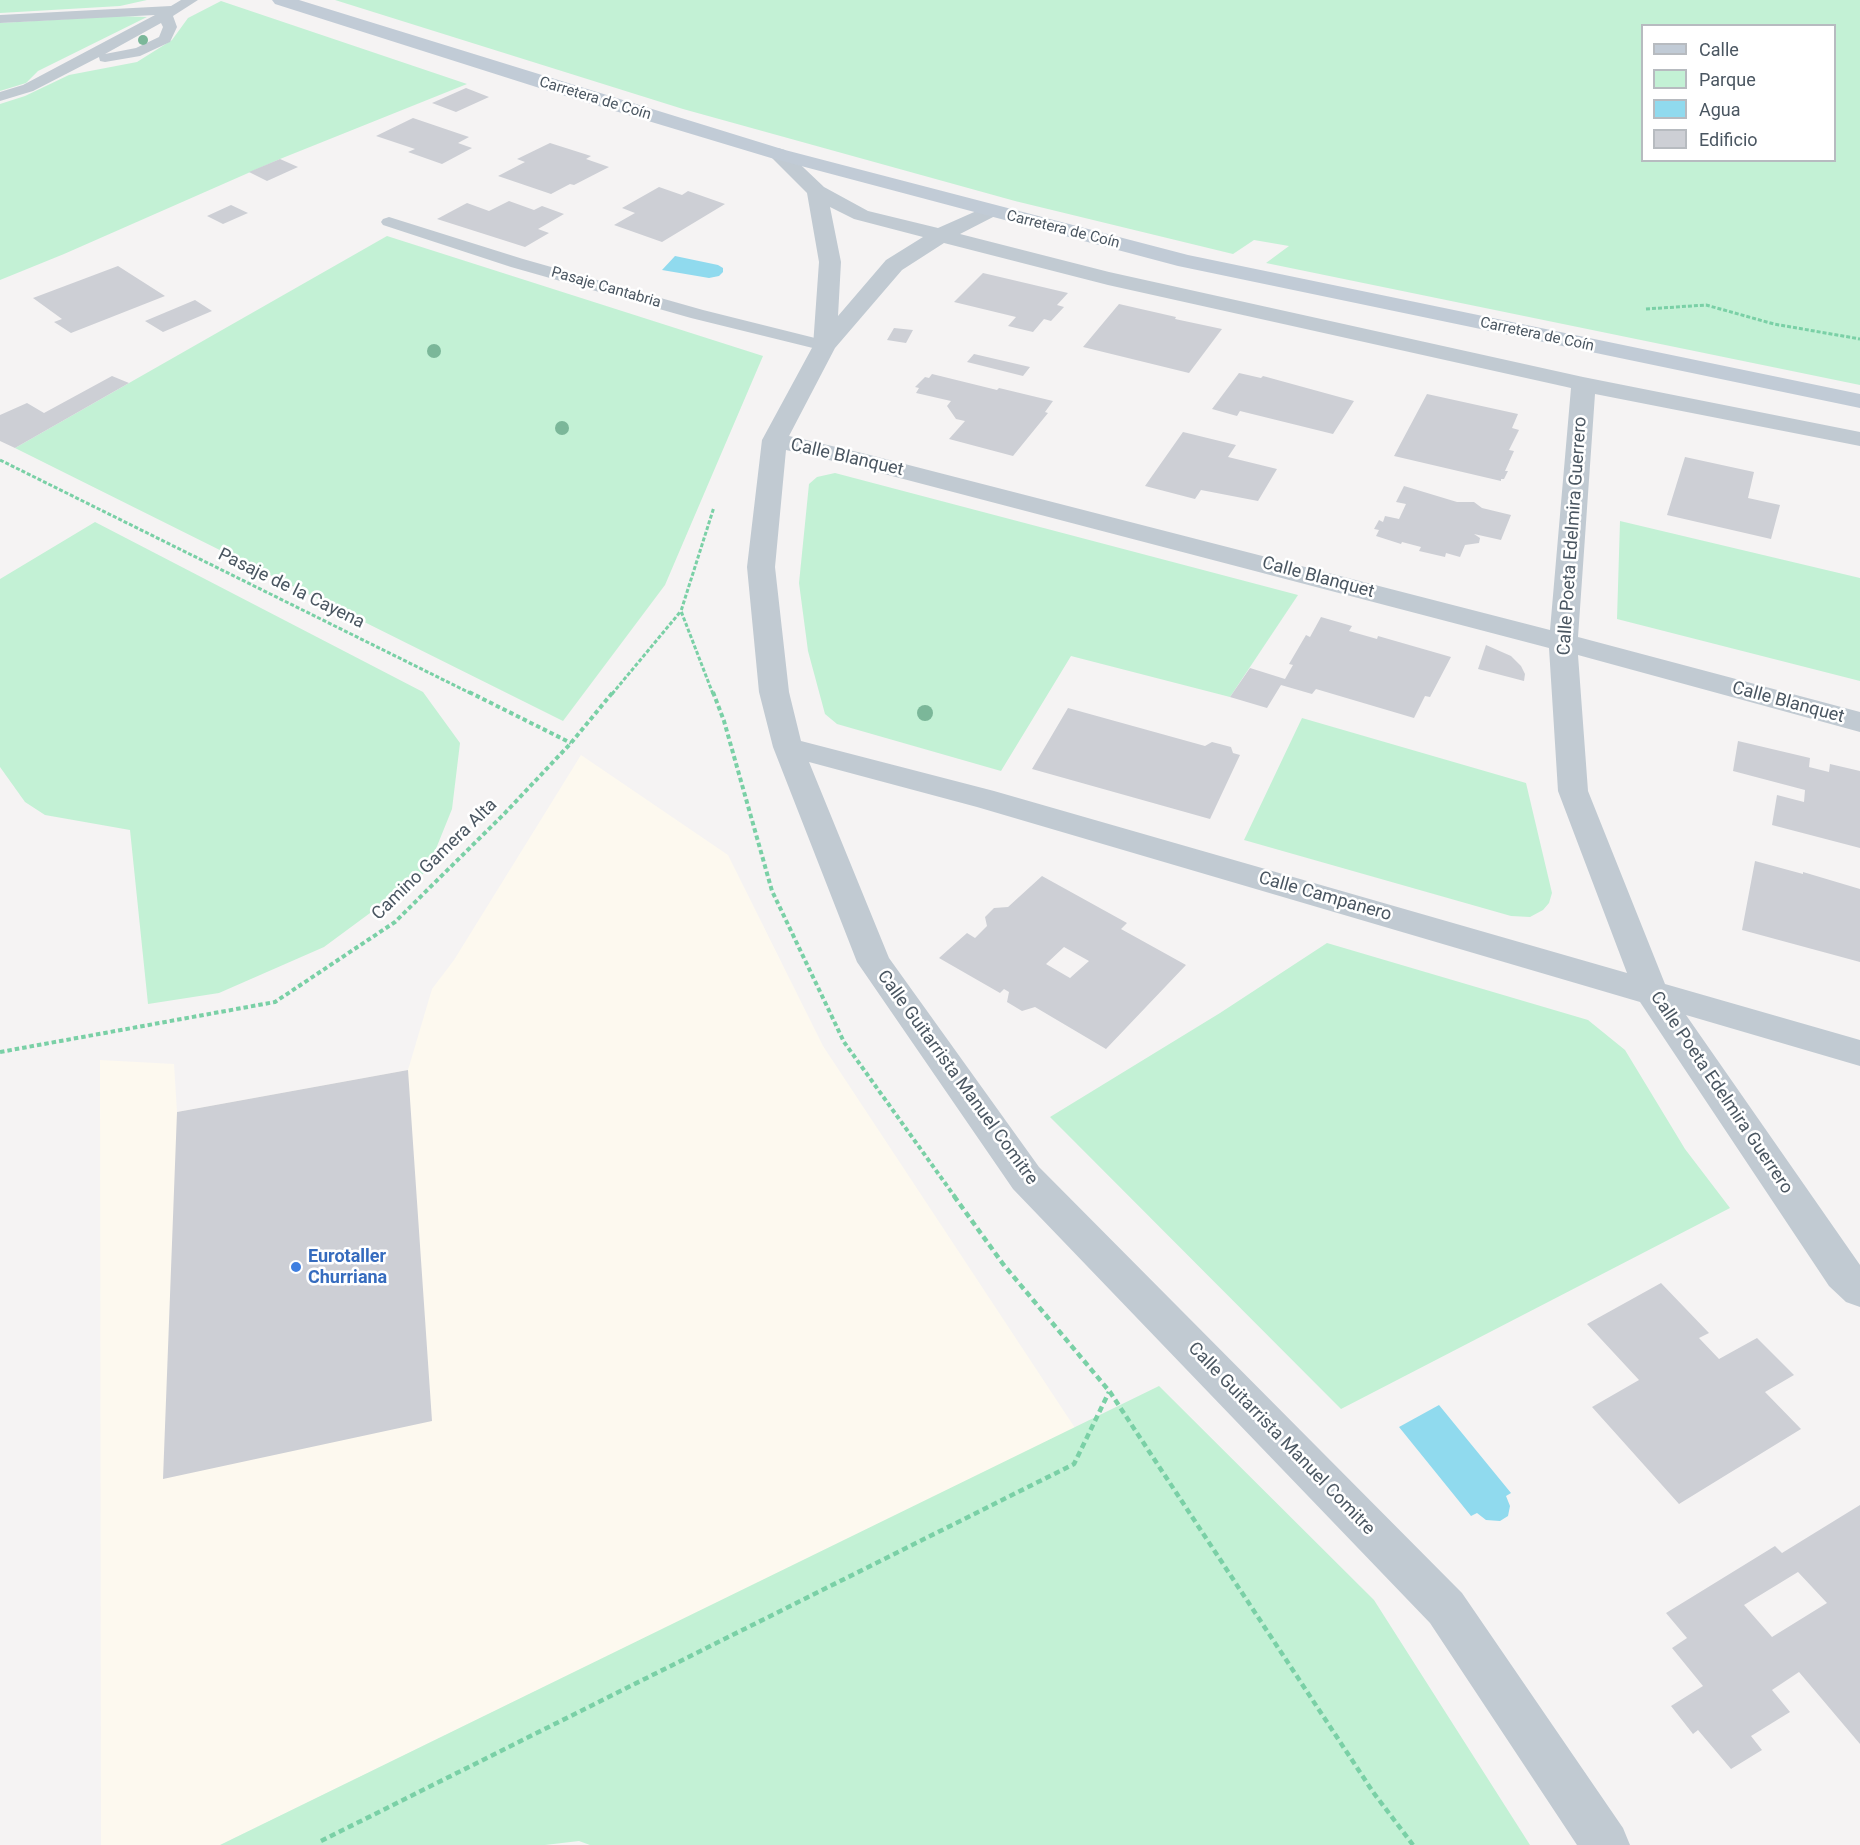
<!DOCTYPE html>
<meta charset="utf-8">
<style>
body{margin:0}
#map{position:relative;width:1860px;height:1845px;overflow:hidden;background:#f5f3f3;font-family:Roboto,sans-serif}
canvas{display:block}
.legend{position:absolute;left:1641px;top:24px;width:195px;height:138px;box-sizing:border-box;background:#fff;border:2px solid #b7bbc0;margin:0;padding:8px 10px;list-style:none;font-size:18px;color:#4a5661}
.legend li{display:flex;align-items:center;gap:12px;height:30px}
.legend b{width:30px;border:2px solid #b7bbc0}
</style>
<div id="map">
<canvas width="1860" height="1845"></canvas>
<ul class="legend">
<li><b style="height:8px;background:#c1cbd6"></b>Calle</li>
<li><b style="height:16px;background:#c3f1d5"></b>Parque</li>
<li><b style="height:16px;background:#90daee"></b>Agua</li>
<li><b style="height:16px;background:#cdcfd5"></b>Edificio</li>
</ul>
</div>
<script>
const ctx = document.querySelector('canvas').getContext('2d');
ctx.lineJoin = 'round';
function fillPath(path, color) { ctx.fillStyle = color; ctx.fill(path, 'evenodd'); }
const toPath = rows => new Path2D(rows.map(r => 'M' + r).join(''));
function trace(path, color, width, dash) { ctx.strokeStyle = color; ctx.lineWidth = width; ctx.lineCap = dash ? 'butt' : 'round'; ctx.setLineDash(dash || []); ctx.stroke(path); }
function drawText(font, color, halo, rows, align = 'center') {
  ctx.font = font + ' Roboto,sans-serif'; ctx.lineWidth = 5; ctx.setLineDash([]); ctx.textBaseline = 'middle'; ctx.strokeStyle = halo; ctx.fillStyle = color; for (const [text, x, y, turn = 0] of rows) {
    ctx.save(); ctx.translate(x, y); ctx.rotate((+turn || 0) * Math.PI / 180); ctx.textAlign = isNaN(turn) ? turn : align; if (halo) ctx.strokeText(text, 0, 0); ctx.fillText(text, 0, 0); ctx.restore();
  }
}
fillPath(toPath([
 [581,755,728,855,823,1046,1075,1428,220,1845,101,1845,100,1060,174,1064,177,1112,408,1070,432,989,454,960]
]), '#fdf9ef');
fillPath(toPath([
 [0,0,147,0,120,6,0,13],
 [335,0,1860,0,1860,385,1266,263,1289,246,1254,240,1233,254,1015,201,683,109],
 [1642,26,1834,26,1834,160,1642,160],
 [221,1,467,84,280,159,64,254,0,280,0,104,25,96,69,75,137,62,172,40,188,18],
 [119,16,147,17,38,71,26,83,0,91,0,23],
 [387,236,763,356,665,585,563,721,15,448],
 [835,473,1298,595,1230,697,1071,656,1001,771,837,724,825,714,808,651,799,583,809,484,817,477],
 [1620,521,1860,578,1860,681,1617,619],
 [95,522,423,692,460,743,452,809,427,871,324,947,219,993,148,1004,130,830,45,815,25,802,0,767,0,579],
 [1302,718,1526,783,1552,893,1549,903,1543,910,1530,917,1511,916,1244,840],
 [1327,943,1588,1020,1625,1050,1685,1149,1730,1208,1341,1409,1050,1117,1220,1013],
 [1159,1386,1374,1600,1530,1845,590,1845,579,1841,545,1845,220,1845]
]), '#c3f1d5');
fillPath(toPath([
 [675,256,718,265,723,268,723,272,719,276,709,278,662,270],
 [1439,1405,1511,1493,1506,1496,1510,1506,1508,1516,1500,1521,1486,1520,1477,1513,1471,1516,1399,1427]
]), '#90daee');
fillPath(toPath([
 [466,88,489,97,456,112,432,103],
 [413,118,469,137,458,143,472,148,442,164,408,152,415,149,376,136],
 [550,143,591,156,586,159,609,167,574,185,570,184,551,194,498,176,525,162,517,159],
 [280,159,298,167,267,181,249,172],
 [659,187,682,195,688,191,725,204,662,242,614,225,635,213,622,208],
 [509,201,534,210,542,206,564,214,538,229,549,233,525,247,437,219,467,203,489,211],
 [231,205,248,213,223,224,207,216],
 [118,266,165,296,71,333,54,322,62,319,33,298],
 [983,273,1068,293,1057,305,1064,307,1051,321,1044,319,1033,332,1008,326,1016,317,954,302],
 [195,300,212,311,163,332,145,321],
 [1119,304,1176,317,1175,319,1222,329,1189,373,1083,347],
 [894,328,913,330,906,343,887,340],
 [974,354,1030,367,1023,376,967,362],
 [1239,373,1261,378,1263,376,1354,401,1333,434,1240,411,1237,416,1212,409],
 [932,374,997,390,999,388,1053,401,1045,412,1048,413,1013,456,949,439,965,421,956,419,947,406,951,401,916,393,919,388,915,387,925,377,929,378],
 [112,376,129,383,15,448,0,441,0,415,27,403,44,413],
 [1427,394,1518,414,1512,428,1519,430,1509,450,1514,451,1505,471,1508,471,1504,479,1501,479,1501,481,1394,456],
 [1183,432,1236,445,1228,457,1277,469,1258,501,1201,490,1195,499,1145,486],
 [1685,457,1754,472,1748,498,1780,505,1771,539,1667,515],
 [1404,486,1457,502,1474,502,1482,508,1511,515,1501,540,1474,534,1480,538,1479,543,1465,545,1460,557,1446,553,1445,557,1419,551,1421,547,1402,542,1401,544,1376,536,1379,530,1374,529,1379,520,1383,522,1385,516,1399,519,1406,504,1396,502],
 [1321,617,1352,626,1349,631,1377,639,1378,636,1451,657,1430,697,1425,696,1414,718,1316,689,1312,694,1281,685,1267,708,1230,697,1250,668,1285,679,1293,665,1289,664,1306,635,1310,637],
 [1486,645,1511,656,1521,666,1525,674,1524,681,1478,669],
 [1068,708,1205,746,1212,742,1231,747,1233,753,1240,755,1210,819,1032,769],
 [1738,741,1810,758,1809,767,1829,772,1830,764,1860,771,1860,848,1772,825,1777,795,1804,802,1805,790,1733,771],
 [1755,861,1803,874,1803,872,1860,889,1860,962,1742,930],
 [1042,876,1127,923,1121,929,1186,965,1106,1049,1035,1007,1022,1011,1007,1002,1009,992,1004,989,1000,993,939,958,967,933,975,938,987,926,985,917,994,908,1008,907],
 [1064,947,1089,961,1070,978,1046,964],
 [408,1070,432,1421,163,1479,177,1112],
 [1661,1283,1709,1333,1699,1338,1719,1359,1757,1338,1794,1375,1765,1392,1801,1429,1679,1504,1592,1407,1639,1380,1587,1324],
 [1860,1505,1860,1744,1799,1672,1772,1690,1790,1712,1751,1736,1762,1750,1731,1769,1698,1730,1693,1734,1671,1706,1703,1686,1672,1648,1687,1638,1666,1613,1775,1546,1782,1553],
 [1798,1572,1827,1603,1772,1637,1744,1605]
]), '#cdcfd5');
trace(toPath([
 [1646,309,1706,305,1774,324,1860,339],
 [0,460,472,694],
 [612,694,681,611],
 [713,694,681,611,714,507]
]), '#7ad0a6', 3, [4, 2]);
trace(toPath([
 [469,692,571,743],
 [713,692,724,721,772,891,844,1042,955,1197],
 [0,1052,275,1002,395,922,504,814,571,743,613,692]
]), '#7ad0a6', 4, [4.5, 3]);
trace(toPath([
 [954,1196,1003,1264,1110,1392,1373,1792,1413,1845],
 [321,1841,1074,1464,1109,1392]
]), '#7ad0a6', 4.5, [6, 4]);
fillPath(toPath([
 [181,0,198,0,173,16,177,27,170,42,140,56,105,62,100,61,99,57,33,91,0,101,0,92,23,85,155,15,0,23,0,15,171,6,181,0],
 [161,23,163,27,159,37,136,48,105,54,161,23],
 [389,217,523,259,703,310,831,342,834,346,831,350,825,351,691,318,511,267,383,225,381,222,383,219,389,217]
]), '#c1cad2');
fillPath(toPath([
 [778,148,785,150,824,187,868,211,938,228,990,205,997,207,1001,211,997,215,960,234,1109,272,1583,377,1860,432,1860,446,1595,394,1578,637,1860,712,1860,732,1578,655,1588,791,1665,984,1860,1040,1860,1066,1686,1015,1860,1265,1860,1307,1846,1302,1829,1286,1640,1002,977,807,809,762,889,958,1039,1167,1462,1593,1623,1828,1630,1845,1577,1845,1430,1623,1013,1189,857,962,773,747,759,692,747,567,762,440,813,346,819,262,807,193,768,154,771,150,778,148],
 [830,207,854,219,923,237,886,260,838,316,841,262,830,207],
 [944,243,1108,285,1571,388,1550,630,862,453,789,436,835,348,902,270,944,243],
 [786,450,850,465,1549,648,1558,791,1627,973,994,791,801,741,789,692,775,567,786,450]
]), '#c1cad2');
fillPath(toPath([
 [272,0,299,0,785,150,1188,255,1860,394,1860,408,1178,266,771,158,552,92,275,4,272,0]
]), '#c1cbd6');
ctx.fillStyle = '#7bb799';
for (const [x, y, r] of [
 [143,40,5],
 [434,351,7],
 [562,428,7],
 [925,713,8]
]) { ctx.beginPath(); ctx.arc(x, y, r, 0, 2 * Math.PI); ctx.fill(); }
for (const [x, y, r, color] of [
 [296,1267,6,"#3f7fe0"]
]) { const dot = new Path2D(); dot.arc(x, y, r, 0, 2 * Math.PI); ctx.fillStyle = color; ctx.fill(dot); trace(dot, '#fff', 2); }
drawText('15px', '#4a5661', '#fff', [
 ["Carretera de Coín",595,99,17],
 ["Carretera de Coín",1063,230,14],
 ["Pasaje Cantabria",606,288,16],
 ["Carretera de Coín",1537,335,12]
]);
drawText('18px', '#4a5661', '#fff', [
 ["Calle Blanquet",847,458,13],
 ["Calle Poeta Edelmira Guerrero",1573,536,-86],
 ["Calle Blanquet",1318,578,15],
 ["Pasaje de la Cayena",291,589,26],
 ["Calle Blanquet",1788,703,15],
 ["Camino Gamera Alta",435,860,-44],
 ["Calle Campanero",1325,897,16],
 ["Calle Guitarrista Manuel Comitre",957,1078,54],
 ["Calle Poeta Edelmira Guerrero",1721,1093,56],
 ["Calle Guitarrista Manuel Comitre",1281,1439,46]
]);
drawText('bold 18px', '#366cbe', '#fff', [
 ["Eurotaller",308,1257],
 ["Churriana",308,1278]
], 'left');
</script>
